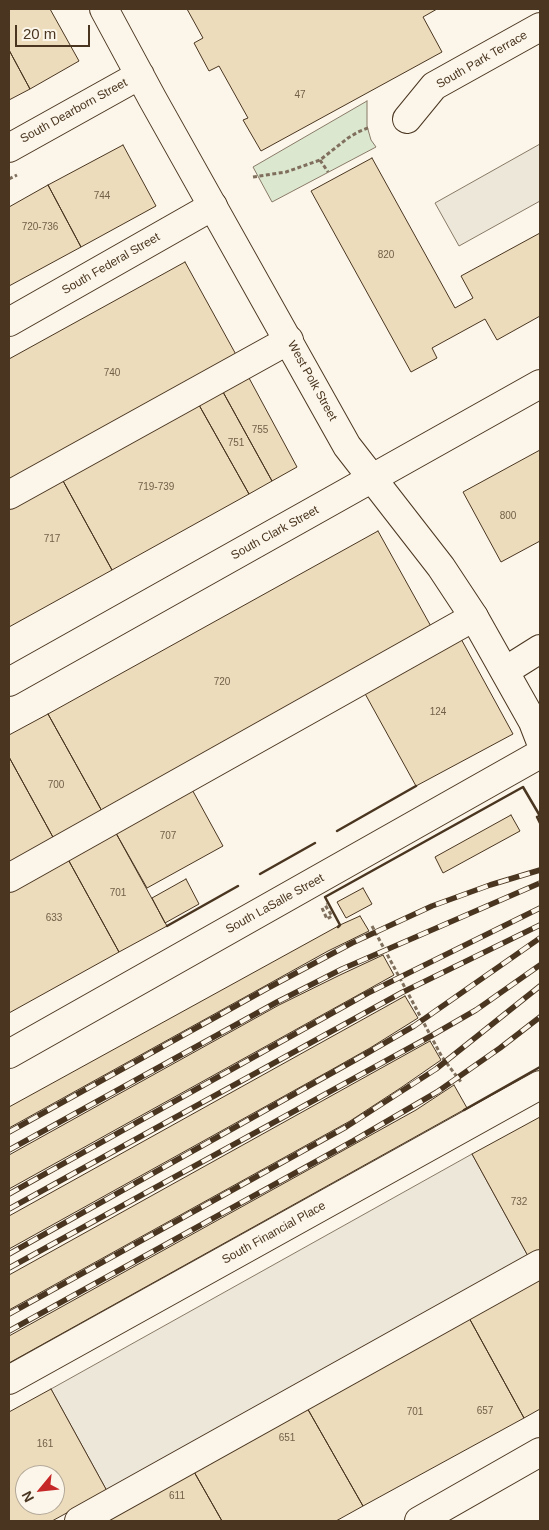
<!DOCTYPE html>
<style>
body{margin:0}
#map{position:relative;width:549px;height:1530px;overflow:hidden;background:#fbf6e9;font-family:Helvetica,sans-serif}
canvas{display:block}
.frame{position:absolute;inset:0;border:10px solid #4a3520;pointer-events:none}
.north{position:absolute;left:15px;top:1465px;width:50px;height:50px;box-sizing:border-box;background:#fbf6e9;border:1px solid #b4a999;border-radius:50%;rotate:242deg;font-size:14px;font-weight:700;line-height:20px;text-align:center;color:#4a3520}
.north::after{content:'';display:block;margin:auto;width:18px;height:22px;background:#c62828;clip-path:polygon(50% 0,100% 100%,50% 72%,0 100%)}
.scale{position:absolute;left:15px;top:25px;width:75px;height:22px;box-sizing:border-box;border:2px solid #4a3520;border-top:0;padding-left:6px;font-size:15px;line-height:18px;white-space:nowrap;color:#4a3520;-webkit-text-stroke:4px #fbf6e9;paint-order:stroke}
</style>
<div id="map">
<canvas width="549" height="1530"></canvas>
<div class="frame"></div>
<div class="north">N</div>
<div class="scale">20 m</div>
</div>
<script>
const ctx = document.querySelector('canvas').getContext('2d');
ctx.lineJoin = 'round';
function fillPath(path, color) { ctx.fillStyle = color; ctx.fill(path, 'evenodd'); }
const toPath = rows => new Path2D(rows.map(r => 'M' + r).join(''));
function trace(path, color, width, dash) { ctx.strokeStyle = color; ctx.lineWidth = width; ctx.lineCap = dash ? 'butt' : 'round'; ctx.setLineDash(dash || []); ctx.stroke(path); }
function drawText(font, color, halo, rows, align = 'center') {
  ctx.font = font + ' Helvetica,sans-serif'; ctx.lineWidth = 4; ctx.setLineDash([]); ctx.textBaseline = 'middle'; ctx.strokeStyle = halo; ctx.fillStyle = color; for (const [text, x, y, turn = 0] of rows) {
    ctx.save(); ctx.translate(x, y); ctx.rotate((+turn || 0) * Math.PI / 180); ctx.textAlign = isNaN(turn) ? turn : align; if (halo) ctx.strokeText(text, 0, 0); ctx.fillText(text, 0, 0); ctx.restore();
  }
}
const green = toPath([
 [367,101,367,126,371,140,376,147,272,202,253,167,367,101]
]);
fillPath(green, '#dce7d0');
trace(green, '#887966', 1);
const parking = toPath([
 [540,144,540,201,459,246,435,203,540,144],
 [472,1154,528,1256,107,1491,51,1389,472,1154]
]);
fillPath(parking, '#ede7d9');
trace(parking, '#887966', 1);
const building = toPath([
 [9,9,50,9,79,61,30,89,9,50,9,9],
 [187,9,437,9,423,17,442,52,261,151,243,120,248,118,219,66,209,71,194,43,203,38,187,9],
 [9,50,30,89,9,100,9,50],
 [123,145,156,206,81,247,48,185,123,145],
 [372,158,455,308,473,298,461,276,540,233,540,316,497,340,485,319,432,348,437,358,411,372,311,191,372,158],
 [48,185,81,247,9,286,9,207,48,185],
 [185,262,239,360,9,488,9,359,185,262],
 [249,378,297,467,272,481,223,392,249,378],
 [223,392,272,481,249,494,199,405,223,392],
 [199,405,249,494,112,570,62,479,199,405],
 [540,450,540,541,501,562,463,492,540,450],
 [62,479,112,570,9,627,9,509,62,479],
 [378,531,433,630,103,813,48,714,378,531],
 [460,637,513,734,416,786,363,690,460,637],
 [48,714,103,813,54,839,9,757,9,735,48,714],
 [9,757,54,839,9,864,9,757],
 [189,784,223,846,147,888,112,826,189,784],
 [511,815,520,831,443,873,435,857,511,815],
 [112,826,167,926,119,952,64,852,112,826],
 [64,852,119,952,9,1013,9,883,64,852],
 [186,879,199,904,165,923,152,898,186,879],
 [363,888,372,904,346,918,337,902,363,888],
 [360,916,369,931,328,951,9,1128,9,1107,340,925,360,916],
 [383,955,394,975,9,1189,9,1155,279,1005,340,975,383,955],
 [405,996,418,1018,370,1048,331,1070,9,1249,9,1216,405,996],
 [430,1041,441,1060,402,1087,350,1121,9,1310,9,1275,430,1041],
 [454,1085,467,1108,9,1363,9,1336,416,1110,454,1085],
 [540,1117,540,1250,528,1256,472,1154,540,1117],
 [540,1276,540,1409,524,1418,468,1316,540,1276],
 [468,1316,524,1418,363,1506,306,1406,468,1316],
 [51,1389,107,1491,52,1521,9,1521,9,1412,51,1389],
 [25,1475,55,1475,55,1505,25,1505,25,1475],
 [306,1406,363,1506,336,1521,222,1521,193,1470,306,1406],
 [193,1470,222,1521,101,1521,193,1470]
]);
fillPath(building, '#ecdcbc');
trace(building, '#4a3520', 1);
const minor = toPath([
 [407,119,434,86,540,27],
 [9,322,213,206],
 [9,495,289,340],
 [505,671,540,649],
 [9,878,474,617],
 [9,1054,540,754],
 [9,1380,540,1085],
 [79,1521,540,1264]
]);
const major = toPath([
 [104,9,152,98,347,446,441,567,474,617,533,722,540,740],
 [9,148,140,75],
 [9,682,540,384],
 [419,1521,540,1452]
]);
trace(minor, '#4a3520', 30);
trace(major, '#4a3520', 30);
trace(toPath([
 [320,160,328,172],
 [253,177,286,172,320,160,348,138,358,132,370,127],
 [9,179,17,175],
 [322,908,327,919,332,916,325,905,327,904],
 [372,926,442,1057,461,1082]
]), '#7f6f5c', 3, [4, 2.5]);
trace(minor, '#fbf6e9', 28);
trace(major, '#fbf6e9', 28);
const rail = toPath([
 [9,1132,268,988,352,943,432,906,490,885,540,870],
 [9,1150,277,1002,342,969,540,883],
 [9,1194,368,993,540,908],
 [9,1209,401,993,540,925],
 [9,1254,364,1055,414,1026,540,938],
 [9,1268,431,1036,476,1010,540,965],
 [9,1314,346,1127,436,1069,540,986],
 [9,1331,353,1141,437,1092,500,1048,540,1017]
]);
trace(rail, '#4a3520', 5.5);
trace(rail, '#fbf6e9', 4, [11]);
trace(toPath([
 [337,831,416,786],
 [260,874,315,843],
 [167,926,238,886],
 [338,927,340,925,325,897,523,787,540,816,537,817,540,823],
 [464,1110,540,1067]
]), '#4a3520', 2.5);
drawText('10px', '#725f47', null, [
 ["47",300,95],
 ["744",102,196],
 ["720-736",40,227],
 ["820",386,255],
 ["740",112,373],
 ["755",260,430],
 ["751",236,443],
 ["719-739",156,487],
 ["800",508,516],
 ["717",52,539],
 ["720",222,682],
 ["124",438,712],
 ["700",56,785],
 ["707",168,836],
 ["701",118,893],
 ["633",54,918],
 ["732",519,1202],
 ["657",485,1411],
 ["701",415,1412],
 ["651",287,1438],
 ["161",45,1444],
 ["611",177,1496]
]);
drawText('12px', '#4a3520', '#fbf6e9', [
 ["South Park Terrace",482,60,-30],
 ["South Dearborn Street",74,111,-29],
 ["South Federal Street",111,264,-30],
 ["West Polk Street",312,381,61],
 ["South Clark Street",275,533,-29],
 ["South LaSalle Street",275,904,-29],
 ["South Financial Place",274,1233,-29]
]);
</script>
